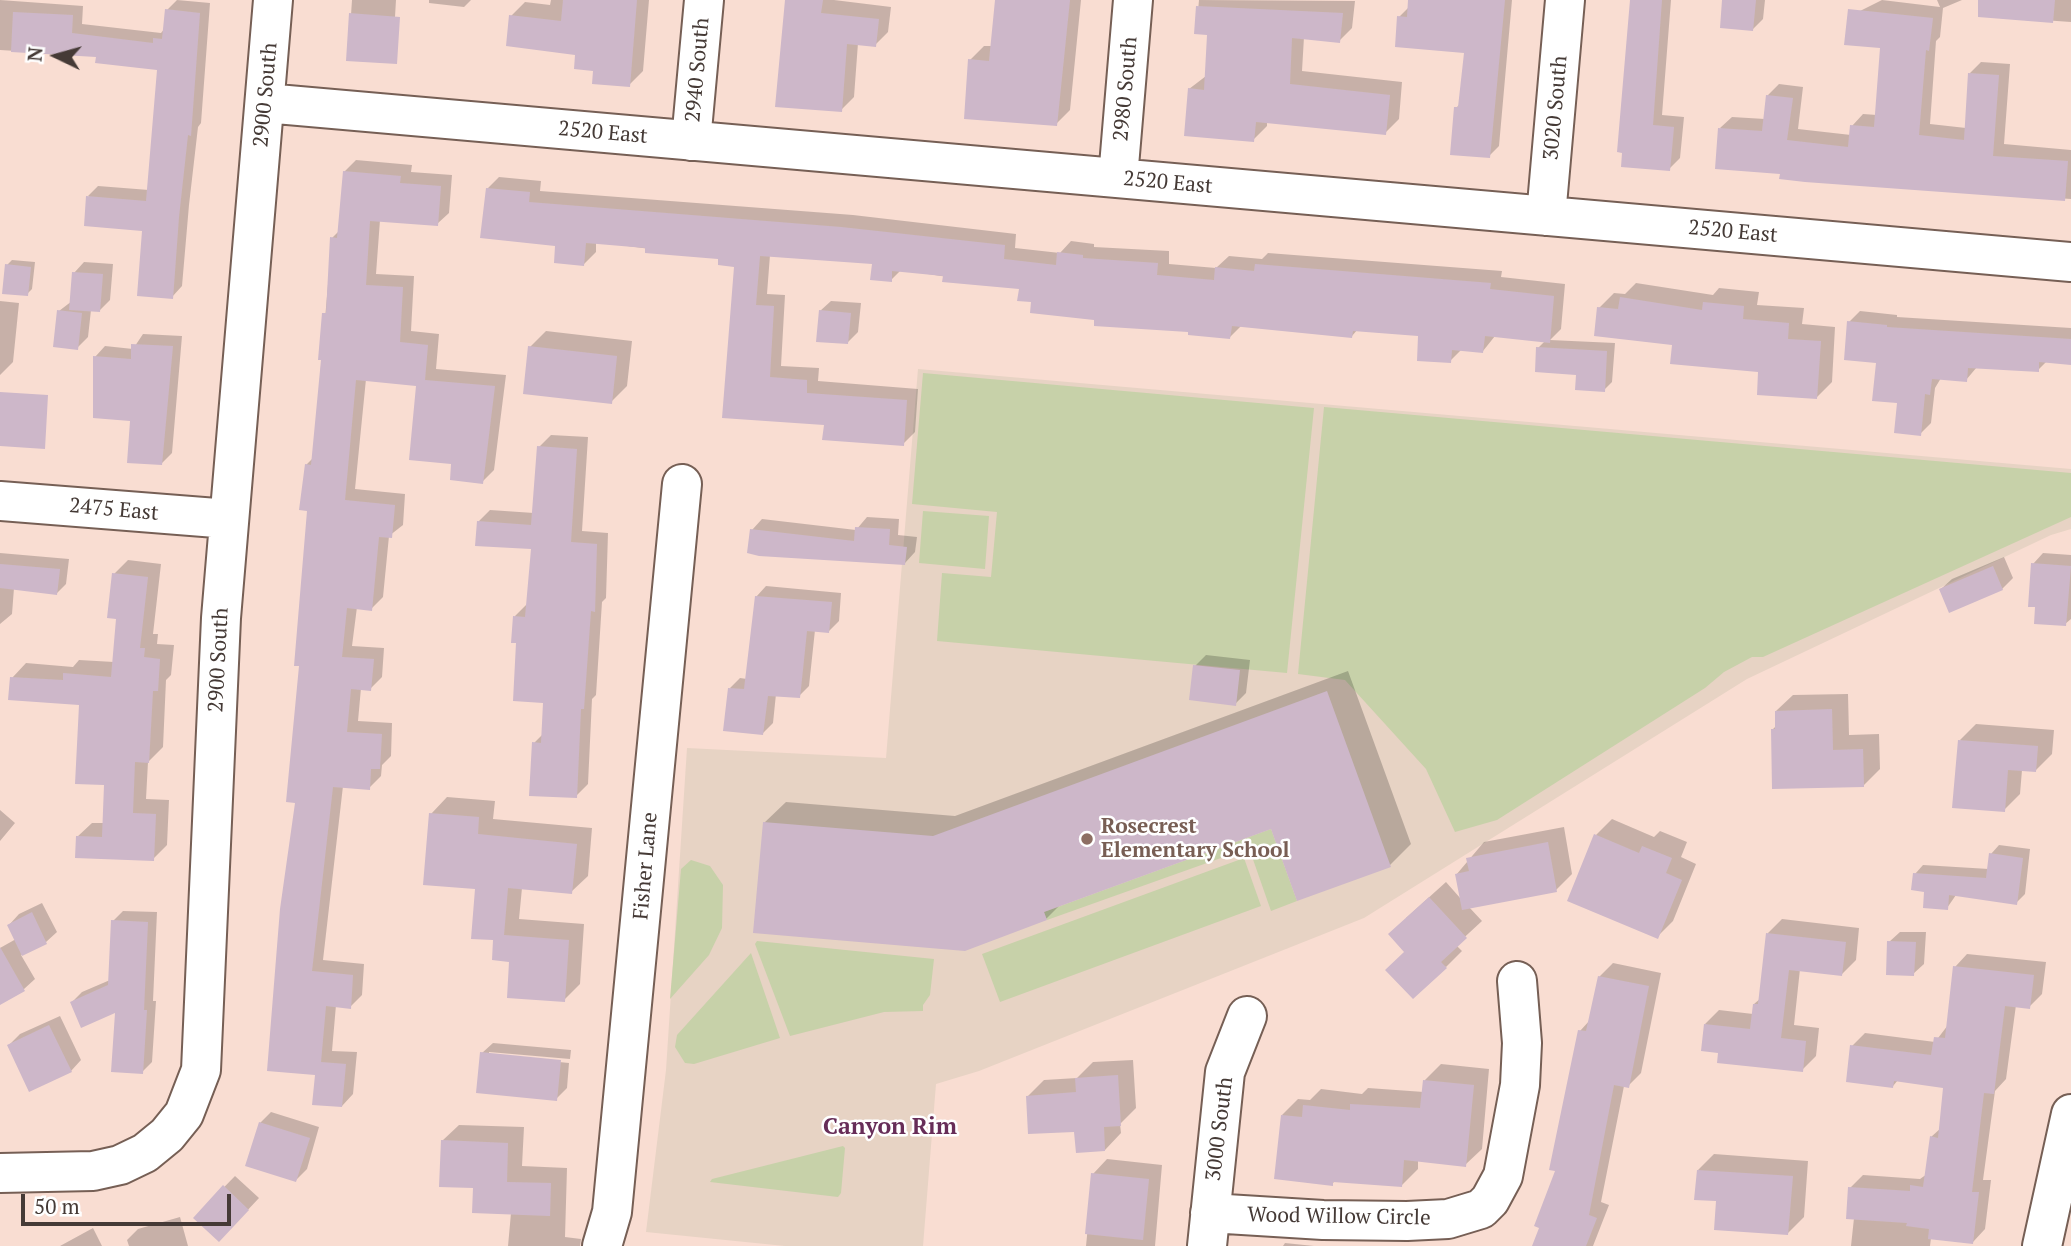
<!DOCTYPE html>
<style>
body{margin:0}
#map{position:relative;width:2071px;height:1246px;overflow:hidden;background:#f9ddd2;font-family:"PT Serif",serif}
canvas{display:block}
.north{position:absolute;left:21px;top:21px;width:70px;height:70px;-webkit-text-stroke:5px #fff;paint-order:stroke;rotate:275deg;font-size:19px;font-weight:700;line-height:28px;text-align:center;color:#453a36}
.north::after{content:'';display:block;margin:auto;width:24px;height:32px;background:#453a36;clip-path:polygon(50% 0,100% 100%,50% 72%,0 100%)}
.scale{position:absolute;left:21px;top:1194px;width:210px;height:32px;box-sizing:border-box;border:4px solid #453a36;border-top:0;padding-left:9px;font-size:21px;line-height:24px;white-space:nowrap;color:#453a36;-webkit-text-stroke:5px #fff;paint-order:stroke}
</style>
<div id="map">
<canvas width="2071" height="1246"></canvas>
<div class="north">N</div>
<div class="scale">50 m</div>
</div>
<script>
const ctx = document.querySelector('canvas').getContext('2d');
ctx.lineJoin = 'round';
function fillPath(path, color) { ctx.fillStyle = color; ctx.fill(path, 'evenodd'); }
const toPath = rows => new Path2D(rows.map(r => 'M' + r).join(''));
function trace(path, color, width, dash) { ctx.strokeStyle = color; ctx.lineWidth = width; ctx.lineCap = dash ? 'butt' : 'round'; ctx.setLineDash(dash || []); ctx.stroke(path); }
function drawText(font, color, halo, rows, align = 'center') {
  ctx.font = font + ' "PT Serif",serif'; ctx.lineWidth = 5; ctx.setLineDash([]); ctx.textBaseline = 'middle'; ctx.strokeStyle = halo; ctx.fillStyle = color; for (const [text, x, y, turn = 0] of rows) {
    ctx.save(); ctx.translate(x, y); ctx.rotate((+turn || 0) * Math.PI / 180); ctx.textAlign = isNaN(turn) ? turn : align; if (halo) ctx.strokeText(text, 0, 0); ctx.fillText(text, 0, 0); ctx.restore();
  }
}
fillPath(toPath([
 [918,369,2071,469,2071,529,2051,535,1747,679,1364,918,979,1071,936,1084,923,1246,785,1246,646,1232,666,1070,687,748,886,758]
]), '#e7d3c4');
fillPath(toPath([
 [923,373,1314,408,1287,673,937,641,942,573,991,577,997,512,912,504],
 [1324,407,2071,473,2071,517,1763,657,1752,657,1724,672,1705,688,1497,820,1455,832,1426,769,1345,680,1298,674],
 [923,511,989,516,985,569,919,563],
 [1271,829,1297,901,1271,911,1249,848,1047,920,1044,912],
 [1244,858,1261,906,1000,1002,982,954],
 [691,860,710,866,723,885,722,928,709,955,670,999,681,869],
 [757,941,934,959,930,995,923,1005,923,1011,884,1012,790,1036,755,944],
 [751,953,780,1038,694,1064,685,1063,675,1047,677,1035],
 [843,1146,845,1148,841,1193,838,1197,710,1182,712,1179]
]), '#c7d1a9');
fillPath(toPath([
 [0,0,83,6,82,24,161,33,165,28,167,10,177,0,210,3,201,123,198,127,189,205,182,286,172,297,143,230,88,196,98,186,149,190,159,68,98,56,0,50],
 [352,0,396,0,393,51,348,59],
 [429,0,471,0,464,7,429,3],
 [551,0,649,0,643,71,629,85,595,69,577,53,511,16,525,2,550,5],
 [787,0,834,0,891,7,888,32,875,45,858,43,854,97,841,110],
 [996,0,1081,0,1070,110,1056,124,970,60,984,46,992,46],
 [1199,0,1355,1,1352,28,1339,41,1304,37,1302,71,1402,82,1399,119,1385,133,1267,122,1267,126,1253,140,1189,89,1206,76,1209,33,1196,33],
 [1444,0,1512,0,1499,146,1489,156,1456,108,1460,104,1466,52,1399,17,1409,7],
 [1631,0,1671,0,1662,115,1684,117,1680,158,1669,169,1623,165],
 [1724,0,1765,0,1763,19,1752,30],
 [1882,0,1940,7,1937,0,1962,0,1943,8,1940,37,1936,41,1930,124,1966,128,1970,73,1981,62,2010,64,2004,144,2071,150,2071,199,1805,180,1782,173,1720,128,1732,117,1765,119,1767,96,1779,84,1803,87,1798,129,1851,135,1852,126,1863,114,1877,115,1882,47,1860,11],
 [2016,0,2071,0,2071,22,2014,18],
 [356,160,412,165,411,172,452,175,449,213,437,224,380,220,376,274,414,276,411,331,439,334,436,369,506,375,494,470,482,482,453,462,418,385,366,379,355,489,405,494,403,525,389,536,383,597,371,609,357,607,352,646,384,648,382,677,370,689,361,688,358,721,392,723,391,756,382,765,381,776,369,788,343,786,323,960,364,964,362,995,350,1007,336,1005,332,1051,357,1052,353,1094,342,1106,317,1073,297,802,309,509,306,465,313,458,332,238,340,230,344,172],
 [499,177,541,181,540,191,853,215,1016,234,1015,248,1060,253,1071,241,1094,244,1094,247,1169,251,1169,264,1216,268,1229,256,1262,259,1268,253,1502,271,1501,277,1565,284,1561,329,1550,340,1615,343,1612,382,1604,390,1538,348,1545,341,1495,336,1483,351,1462,349,1450,361,1420,334,1358,329,1352,336,1242,325,1230,337,1096,319,1033,301,1021,288,901,270,891,280,874,262,770,255,767,294,785,295,781,366,819,368,818,381,918,389,915,432,903,444,825,423,724,416,736,265,720,258,596,242,596,252,584,264,487,189],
 [12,260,35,262,32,289,27,294,7,265],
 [84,262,113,264,110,300,99,311,91,310,88,337,77,348,59,311,72,301,74,273],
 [1636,283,1713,295,1719,288,1759,292,1757,305,1804,308,1802,324,1835,327,1832,382,1817,397,1760,370,1674,343,1599,308,1614,293,1625,294],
 [0,301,19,303,13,362,0,375],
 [831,301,861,303,858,332,847,343,820,311],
 [1860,311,1897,315,1897,317,2071,328,2071,364,2047,361,2038,370,1977,367,1966,380,1941,378,1935,388,1931,423,1920,434,1878,361,1849,322],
 [546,331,632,341,627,386,611,402,530,347],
 [143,334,182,336,172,453,162,463,95,357,105,346,133,349],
 [551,435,588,437,582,531,608,533,606,598,602,602,596,695,592,699,588,784,576,796,534,743,543,734,545,702,518,641,515,616,527,604,533,547,478,522,490,510,534,513,539,447],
 [867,517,899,519,898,535,917,537,915,552,905,563,752,530,762,519,856,530],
 [0,553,69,559,66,584,56,594,14,588,12,614,0,624],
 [2043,553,2071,555,2071,619,2065,624,2033,564],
 [2004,557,2013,578,2002,589,1941,589,1952,579],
 [128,560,161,564,153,634,158,634,157,644,174,645,171,675,166,680,163,747,148,762,146,799,169,800,167,845,153,859,77,837,92,823,105,823,106,784,81,704,12,678,26,663,73,667,79,660,114,662,118,618,114,574],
 [766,586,841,593,839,621,829,631,815,630,809,686,799,696,776,694,773,723,763,733,730,688,740,678,747,679,756,597],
 [1206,655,1250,660,1246,693,1235,704,1195,666],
 [1348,671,1411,844,1390,865,1272,826,1062,903,1046,919,764,823,786,802,955,816],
 [1848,694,1849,735,1879,734,1880,769,1863,786,1772,730,1777,725,1776,711,1793,695],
 [1976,724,2054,730,2052,754,2035,771,2022,770,2020,794,2004,810,1960,740],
 [447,797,495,801,493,819,592,828,588,876,571,892,522,888,519,919,584,924,580,984,564,1000,511,960,495,938,476,888,431,814],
 [0,810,15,823,0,841],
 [1612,819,1654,837,1660,831,1687,842,1681,857,1696,864,1673,921,1657,937,1596,835],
 [1564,827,1572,874,1556,890,1469,907,1482,921,1456,945,1462,951,1446,967,1406,951,1406,918,1446,882,1461,899,1456,875,1484,842],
 [1999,845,2030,849,2025,894,2016,903,1956,895,1947,908,1926,890,1915,874,1923,865,1989,869,1991,854],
 [42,903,57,932,46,942,21,955,35,979,24,989,0,1003,0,948,16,939,9,925,19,914],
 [123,911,157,912,153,1001,156,1001,152,1062,142,1072,117,1010,72,1002,82,992,110,980,113,921],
 [1782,919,1859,928,1856,960,1842,974,1800,969,1794,1025,1819,1028,1816,1056,1802,1070,1720,1051,1705,1024,1719,1010,1753,1014,1754,1004,1761,998,1768,933],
 [1900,932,1926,932,1924,964,1913,974,1889,942],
 [1967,954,2046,962,2042,994,2029,1007,2016,1005,2006,1079,1995,1091,1983,1180,1991,1180,1985,1229,1973,1242,1931,1238,1930,1246,1851,1246,1854,1218,1850,1188,1863,1175,1920,1179,1927,1174,1931,1137,1941,1128,1945,1086,1898,1080,1893,1086,1852,1046,1865,1033,1935,1042,1948,1025,1955,967],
 [1613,963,1661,973,1641,1073,1628,1086,1624,1086,1601,1202,1609,1205,1593,1246,1534,1246,1557,1170,1580,1031,1590,1020,1599,977],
 [60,1016,81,1060,71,1071,9,1045,20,1034],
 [493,1043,571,1050,570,1059,489,1052,489,1055,569,1063,567,1088,556,1099,482,1053],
 [1133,1060,1136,1108,1120,1124,1121,1133,1105,1150,1028,1096,1044,1080,1077,1078,1093,1062],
 [1441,1064,1489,1069,1482,1149,1465,1165,1418,1160,1418,1169,1402,1185,1336,1180,1332,1184,1282,1115,1298,1099,1310,1100,1321,1089,1362,1094,1368,1088,1424,1092,1425,1080],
 [271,1112,319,1127,307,1169,296,1180,260,1123],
 [459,1125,524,1127,522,1166,567,1168,565,1237,581,1239,580,1246,508,1246,511,1213,475,1186,442,1141],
 [1714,1154,1808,1161,1804,1217,1788,1233,1718,1200,1698,1170],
 [1107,1159,1162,1165,1155,1246,1086,1246,1093,1174],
 [235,1176,259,1198,230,1229,195,1217],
 [180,1217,188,1246,129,1246,127,1240,138,1229],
 [93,1228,102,1246,60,1246],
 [1285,1243,1314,1246,1283,1246]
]), '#0003');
fillPath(toPath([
 [563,0,637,0,630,87,592,84,593,71,574,69,575,55,506,46,509,15,561,21],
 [785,0,823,0,821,13,879,19,876,47,847,44,842,112,775,107],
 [995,0,1070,0,1057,126,964,119,968,59,989,61],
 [1408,0,1505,0,1490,158,1450,155,1454,107,1458,107,1464,53,1395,47,1397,16,1407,17],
 [1630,0,1662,0,1653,125,1674,127,1670,171,1621,167,1622,153,1617,152],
 [1722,0,1756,0,1753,31,1720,28],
 [1978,0,2055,0,2053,23,1978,17],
 [1196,6,1343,13,1340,43,1292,38,1290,84,1390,95,1386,135,1256,122,1254,142,1184,136,1188,88,1204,90,1207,35,1194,34],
 [165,9,200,13,191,136,188,135,179,217,173,299,137,296,142,231,84,226,86,196,146,201,157,70,95,63,96,57,11,52,13,12,73,15,72,33,153,43,153,38,162,39],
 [1848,9,1933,18,1929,51,1926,50,1919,135,1964,140,1968,73,1999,75,1993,156,2068,161,2065,201,1805,182,1779,179,1780,174,1715,169,1718,128,1762,131,1766,95,1793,98,1787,140,1848,147,1850,125,1874,127,1880,48,1844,45],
 [349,13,400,17,397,64,346,61],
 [343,171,401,176,400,183,441,186,438,226,370,221,366,285,403,287,400,342,428,345,425,380,495,386,483,484,450,480,451,464,409,460,416,386,356,380,345,500,395,505,392,538,379,537,372,611,347,608,342,657,374,659,371,691,351,689,347,732,382,734,380,769,371,769,370,790,333,787,312,971,353,975,351,1009,326,1006,321,1062,346,1064,342,1107,312,1105,315,1075,267,1071,280,909,295,803,286,802,299,666,294,666,307,511,299,510,305,464,311,465,321,360,318,360,322,313,326,313,330,237,337,238],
 [486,188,530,192,529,202,841,227,1005,245,1004,259,1056,265,1057,252,1083,255,1083,258,1158,263,1157,275,1214,280,1215,267,1254,271,1255,264,1491,283,1490,289,1554,296,1550,343,1485,336,1483,353,1452,350,1451,363,1417,361,1418,336,1353,331,1352,338,1232,326,1230,339,1188,335,1188,332,1094,326,1094,320,1030,313,1031,302,1017,301,1019,289,942,282,943,276,892,271,892,282,870,280,872,264,760,256,756,305,774,306,770,377,807,380,807,393,907,400,904,446,822,440,824,425,722,418,734,267,718,265,718,259,645,253,645,248,586,243,584,266,554,263,555,246,480,238],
 [5,264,31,267,28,296,2,294],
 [72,272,103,274,100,312,69,310],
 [1620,297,1702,310,1703,302,1744,306,1743,319,1789,323,1788,339,1821,341,1817,399,1757,395,1758,372,1670,364,1672,345,1594,336,1597,307,1618,309],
 [57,310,82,313,78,350,53,347],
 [819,310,851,313,848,344,816,342],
 [1847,321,1887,325,1887,327,2071,339,2071,365,2039,362,2039,372,1968,368,1967,382,1932,379,1930,395,1925,394,1921,436,1894,433,1897,403,1872,401,1876,363,1844,360],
 [131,344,173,346,162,465,127,463,130,421,93,418,93,356,131,359],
 [528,346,617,356,612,404,523,394],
 [1536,347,1607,351,1605,392,1575,390,1576,375,1535,372],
 [0,392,48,395,45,449,0,446],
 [537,446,577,449,571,542,597,544,595,612,591,611,584,709,581,709,577,798,529,796,532,742,541,743,543,703,513,701,516,643,511,643,513,616,525,617,531,549,475,546,477,521,531,525],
 [855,527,890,529,889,545,907,547,905,565,759,556,747,553,750,529,854,541],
 [2031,563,2071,566,2066,626,2034,624,2035,607,2028,607],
 [0,564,60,569,57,595,0,588],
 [1993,566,2003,590,1949,613,1939,589],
 [112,573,148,577,140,648,145,648,144,657,160,659,158,691,153,691,149,763,135,762,133,813,156,814,154,861,75,858,76,836,102,837,104,785,75,784,79,705,8,700,10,677,63,680,63,673,111,677,116,619,107,618],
 [755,596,832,602,829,633,807,631,800,698,768,696,763,735,723,731,728,688,744,689],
 [1193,665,1240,670,1236,706,1189,700],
 [1327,691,1391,867,1297,901,1271,829,1044,912,1047,920,965,951,753,933,763,822,933,836],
 [1832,709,1833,750,1863,749,1864,787,1772,789,1771,729,1775,729,1775,711],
 [1958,740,2038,746,2036,772,2008,770,2005,812,1952,808],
 [429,813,479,817,478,834,577,844,572,894,508,888,504,935,569,940,565,1002,507,998,509,962,492,960,493,940,471,939,475,889,423,885],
 [1594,834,1639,853,1642,846,1672,858,1666,873,1682,880,1658,939,1567,901],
 [1548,842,1557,892,1462,910,1455,874,1469,871,1466,858],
 [1989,853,2023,858,2017,905,1949,895,1948,910,1923,908,1924,892,1911,890,1913,873,1986,878],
 [1429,897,1467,938,1441,962,1447,968,1413,999,1385,970,1404,952,1388,934],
 [32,912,47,944,22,956,7,925],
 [111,920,148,922,144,1010,147,1010,143,1074,111,1072,115,1013,81,1028,70,1002,108,985],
 [1766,933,1846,942,1842,976,1789,970,1781,1038,1806,1041,1803,1072,1717,1063,1718,1053,1701,1051,1704,1024,1750,1029,1753,1004,1758,1004],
 [1887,941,1916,942,1914,976,1886,975],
 [0,947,25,991,0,1005],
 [1953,966,2034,975,2030,1009,2005,1006,1994,1094,1984,1093,1972,1192,1979,1192,1973,1244,1928,1239,1929,1229,1906,1226,1907,1223,1846,1219,1848,1187,1910,1191,1910,1185,1923,1187,1930,1136,1938,1138,1943,1088,1894,1081,1893,1088,1846,1082,1850,1045,1931,1055,1934,1037,1945,1038],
 [1598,976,1649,986,1629,1088,1614,1085,1589,1215,1597,1218,1586,1246,1532,1246,1539,1228,1534,1226,1555,1171,1549,1170,1578,1030,1586,1031],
 [49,1025,72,1072,29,1092,7,1045],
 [480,1052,561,1060,557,1101,476,1093],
 [1118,1075,1121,1126,1104,1127,1105,1151,1076,1153,1074,1132,1028,1134,1026,1096,1076,1092,1075,1078],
 [1423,1080,1474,1085,1466,1167,1404,1160,1402,1187,1333,1182,1333,1186,1274,1179,1281,1115,1302,1117,1303,1105,1350,1110,1350,1104,1420,1108],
 [259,1122,310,1138,296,1182,245,1166],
 [441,1140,508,1143,507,1182,551,1183,550,1216,472,1213,473,1188,439,1187],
 [1697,1170,1793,1176,1788,1235,1714,1230,1716,1201,1694,1200],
 [1091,1173,1149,1179,1143,1240,1085,1234],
 [223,1185,249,1210,219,1242,193,1218]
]), '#cdb7c9');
const minor = toPath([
 [265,103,2071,262],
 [691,141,704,0],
 [1118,178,1133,0],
 [1546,216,1565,0],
 [0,501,229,519],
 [0,1173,93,1171,120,1165,145,1153,167,1135,184,1114,201,1070,221,618,273,0],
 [1210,1213,1323,1220,1407,1221,1448,1219,1481,1209,1490,1200,1503,1176,1520,1085,1522,1043,1517,981],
 [602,1246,612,1212,682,484],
 [1207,1246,1225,1072,1247,1016],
 [2042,1246,2071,1114]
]);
trace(minor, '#765f55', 42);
trace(minor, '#fff', 38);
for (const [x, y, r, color] of [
 [1087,839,7,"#8d6e63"]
]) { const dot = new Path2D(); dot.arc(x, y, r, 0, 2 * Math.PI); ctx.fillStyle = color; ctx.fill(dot); trace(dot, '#fff', 2.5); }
drawText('21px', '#453a36', '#fff', [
 ["2940 South",698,70,-85],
 ["2980 South",1126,89,-85],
 ["2900 South",266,95,-85],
 ["3020 South",1556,108,-85],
 ["2520 East",603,133,5],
 ["2520 East",1168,183,5],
 ["2520 East",1733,232,5],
 ["2475 East",114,510,5],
 ["2900 South",219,660,-87],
 ["Fisher Lane",646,866,-85],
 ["3000 South",1220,1129,-83],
 ["Wood Willow Circle",1339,1217,1]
]);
drawText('bold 21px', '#785e54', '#fff', [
 ["Rosecrest",1101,827],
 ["Elementary School",1101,851]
], 'left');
drawText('bold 23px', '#672d58', '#fff', [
 ["Canyon Rim",890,1127]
]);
</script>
